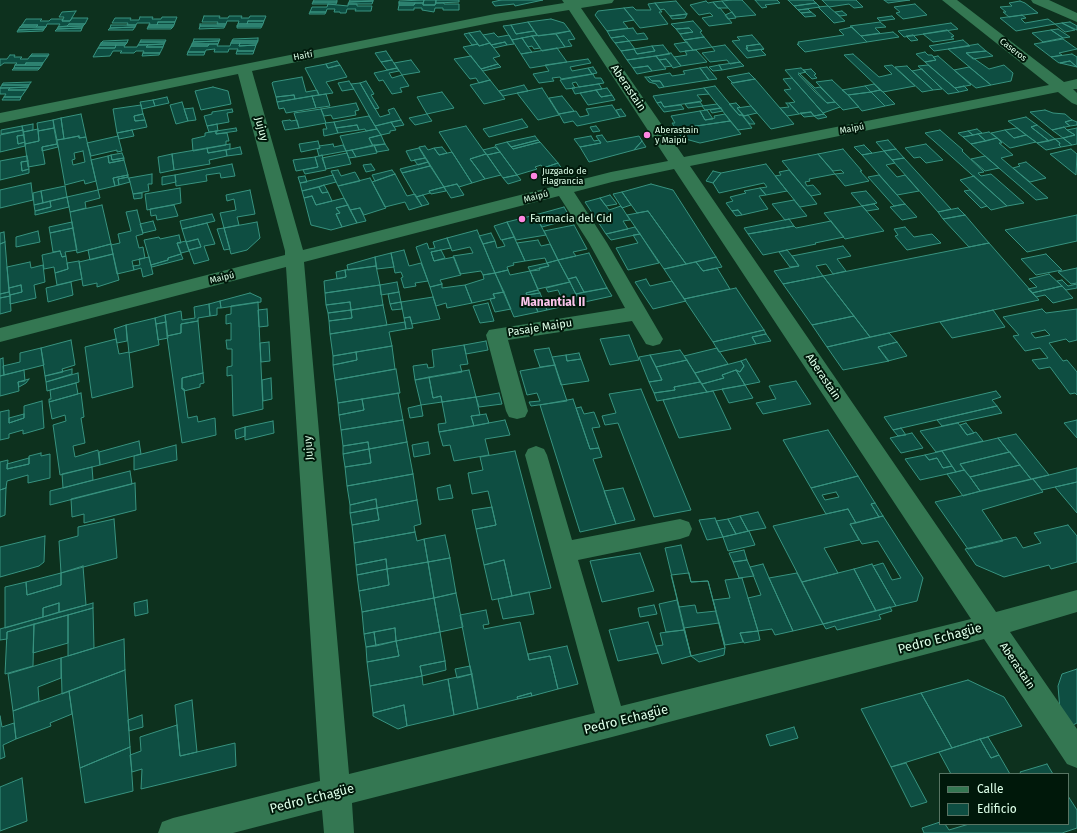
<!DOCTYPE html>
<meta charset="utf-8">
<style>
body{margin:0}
#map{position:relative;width:1077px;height:833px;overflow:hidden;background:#0d311e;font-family:"Fira Sans",sans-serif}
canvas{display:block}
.legend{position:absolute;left:939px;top:773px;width:130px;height:52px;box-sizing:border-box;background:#00180a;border:1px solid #587463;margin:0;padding:5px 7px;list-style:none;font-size:12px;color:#ddffe9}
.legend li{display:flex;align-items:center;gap:8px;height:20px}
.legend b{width:20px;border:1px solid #587463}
</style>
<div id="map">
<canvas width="1077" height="833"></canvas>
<ul class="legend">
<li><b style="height:5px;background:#347752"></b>Calle</li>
<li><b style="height:11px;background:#0e4e42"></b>Edificio</li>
</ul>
</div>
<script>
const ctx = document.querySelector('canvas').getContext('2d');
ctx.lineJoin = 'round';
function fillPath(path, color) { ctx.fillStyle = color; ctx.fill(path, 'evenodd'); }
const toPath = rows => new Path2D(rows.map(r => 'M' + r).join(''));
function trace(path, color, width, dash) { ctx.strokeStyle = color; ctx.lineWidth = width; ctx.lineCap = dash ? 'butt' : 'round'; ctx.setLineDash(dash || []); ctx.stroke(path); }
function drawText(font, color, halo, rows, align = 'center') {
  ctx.font = font + ' "Fira Sans",sans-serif'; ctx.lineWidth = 4; ctx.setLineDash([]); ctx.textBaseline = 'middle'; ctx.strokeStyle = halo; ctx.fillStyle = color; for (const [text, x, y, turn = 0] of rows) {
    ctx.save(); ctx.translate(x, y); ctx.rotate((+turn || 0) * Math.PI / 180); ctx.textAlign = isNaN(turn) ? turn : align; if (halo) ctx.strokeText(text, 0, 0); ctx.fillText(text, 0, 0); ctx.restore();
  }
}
const building = toPath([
 [314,0,337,0,337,2,313,2,314,0],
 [350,0,373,0,373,1,349,2,350,0],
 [424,0,436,0,435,5,423,5,424,0],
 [424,0,423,3,399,3,399,1,424,0],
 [436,0,459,0,459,2,436,3,436,0],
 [501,0,543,0,515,6,514,4,495,6,492,2,501,0],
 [731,0,742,0,756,15,736,17,722,1,731,0],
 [755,0,777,0,780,3,765,5,767,7,762,8,755,0],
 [788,0,813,0,816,3,794,6,788,0],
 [822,0,856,0,863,7,854,8,849,4,829,7,822,0],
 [884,0,910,0,888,3,884,0],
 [373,1,372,4,348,4,349,2,373,1],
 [676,1,687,14,670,16,664,9,660,10,655,3,676,1],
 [706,1,708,3,713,2,718,8,720,8,732,23,709,26,702,18,713,16,710,13,699,15,690,5,706,1],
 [722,1,728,8,718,8,713,2,722,1],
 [1020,1,1025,3,1038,13,1009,17,1003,12,1006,12,1000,7,1012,6,1009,3,1020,1],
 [313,2,337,2,336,4,312,4,313,2],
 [399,3,415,3,414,5,399,5,399,3],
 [415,3,423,3,423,5,435,5,436,3,444,3,444,4,459,4,459,10,443,10,443,8,435,8,434,12,422,10,422,8,414,8,414,10,398,10,399,5,414,5,415,3],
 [655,3,662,12,659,12,668,24,640,28,624,8,633,7,636,10,651,10,648,4,655,3],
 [816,3,820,7,798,10,794,6,816,3],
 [328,4,348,6,348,4,357,4,357,6,372,6,371,11,355,11,356,9,347,9,346,13,340,13,340,12,334,12,335,9,327,9,326,12,310,12,312,7,327,7,328,4],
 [915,4,927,15,903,19,896,13,900,12,894,7,915,4],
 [828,6,829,7,845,21,834,23,818,7,828,6],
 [624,8,634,20,623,22,628,28,607,31,595,15,598,11,624,8],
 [808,9,811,12,801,13,798,10,808,9],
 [76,11,70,21,62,21,64,17,59,17,62,12,76,11],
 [842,11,847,15,840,16,835,12,842,11],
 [310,12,326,12,325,14,309,14,310,12],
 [732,12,736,18,728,19,725,15,732,12],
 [811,12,816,16,805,17,801,13,811,12],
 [687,14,685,18,672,19,670,16,687,14],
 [1022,15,1026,18,1021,19,1025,23,1048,19,1055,24,1016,31,1000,18,1022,15],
 [204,16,220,16,219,18,228,18,229,16,242,16,241,18,249,18,250,16,266,16,264,21,248,21,247,24,238,24,239,21,227,21,226,24,217,24,218,22,202,22,204,16],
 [892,16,895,19,880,21,877,18,892,16],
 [140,17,153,17,152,19,161,19,162,17,177,17,175,22,158,22,157,25,149,25,150,23,137,23,136,25,127,25,128,23,112,23,115,18,131,18,130,20,139,20,140,17],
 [72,18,88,18,85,24,69,24,67,26,58,27,60,24,47,24,46,27,36,27,38,25,22,25,26,19,42,19,40,21,49,21,51,19,63,19,62,21,70,21,72,18],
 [551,19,564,23,570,31,538,36,528,22,551,19],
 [248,21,264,21,263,24,247,24,248,21],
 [693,21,702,31,700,32,704,37,684,40,680,34,693,32,689,28,676,29,671,24,693,21],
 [158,22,175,22,174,25,157,25,158,22],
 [528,22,534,31,516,34,511,25,528,22],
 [880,22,886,27,875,28,880,33,861,36,850,26,880,22],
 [1070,22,1077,26,1077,30,1062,23,1070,22],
 [951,23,958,29,904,37,898,31,951,23],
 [1062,23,1075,30,1065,32,1055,24,1062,23],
 [69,24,85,24,83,26,67,26,69,24],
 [200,24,226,24,225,26,200,26,200,24],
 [238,24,263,24,262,26,237,26,238,24],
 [22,25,38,25,36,27,20,27,22,25],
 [111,25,136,25,135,27,110,28,111,25],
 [149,25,174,25,173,27,148,27,149,25],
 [511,25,516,34,534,31,537,35,512,40,503,26,511,25],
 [83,26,82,28,57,29,58,27,83,26],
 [200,26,225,26,224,28,199,29,200,26],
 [237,26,262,26,261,28,237,28,237,26],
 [20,27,46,27,44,29,18,30,20,27],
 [135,27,133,30,108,30,110,28,135,27],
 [148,27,173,27,171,29,147,29,148,27],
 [852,27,867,42,805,52,797,44,799,44,798,42,844,35,839,30,852,27],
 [82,28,81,31,55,31,57,29,82,28],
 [633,28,637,34,644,33,648,39,629,41,624,36,611,38,607,31,633,28],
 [689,28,693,32,680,34,676,29,689,28],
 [44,29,43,31,17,32,18,30,44,29],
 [1058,29,1070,37,1063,38,1051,30,1058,29],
 [947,30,954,36,951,37,954,39,933,42,923,34,947,30],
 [1051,30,1063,38,1043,42,1032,33,1051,30],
 [480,31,483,35,490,43,479,46,469,33,480,31],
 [570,31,575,39,568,40,572,46,565,47,556,34,570,31],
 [893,32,899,37,867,42,861,36,893,32],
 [469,33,478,44,472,45,464,34,469,33],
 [494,33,498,37,509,35,514,44,507,45,505,42,491,45,483,35,494,33],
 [556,34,565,47,542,51,532,36,556,34],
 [752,35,760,44,746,46,748,48,746,48,748,51,764,49,761,50,766,55,747,58,732,41,740,40,737,37,752,35],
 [913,35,918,40,911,41,906,36,913,35],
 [532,36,540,48,534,49,532,46,528,47,522,38,532,36],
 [624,36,629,41,615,43,611,38,624,36],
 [704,37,712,47,693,50,684,40,704,37],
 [258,38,258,41,232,41,233,39,258,38],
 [522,38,528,47,532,52,521,54,512,40,522,38],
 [194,39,220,39,219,41,193,42,194,39],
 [1063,39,1077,49,1059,53,1062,55,1051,57,1034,44,1063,39],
 [128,40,127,43,101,43,103,41,128,40],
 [141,40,166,40,165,42,140,42,141,40],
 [963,40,970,46,934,51,929,46,963,40],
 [219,41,218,44,192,44,193,42,219,41],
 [232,41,258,41,257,43,231,43,232,41],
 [629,41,635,49,621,51,615,43,629,41],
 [140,42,165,42,164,44,138,45,140,42],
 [505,42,507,45,494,48,491,45,505,42],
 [687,42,693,50,680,52,674,44,687,42],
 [101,43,127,43,125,45,100,45,101,43],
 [231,43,240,43,239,46,256,45,254,51,237,51,238,49,229,49,228,52,214,52,215,49,206,50,205,52,188,52,191,46,208,46,209,44,218,44,217,46,230,46,231,43],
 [240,43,257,43,256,45,239,46,240,43],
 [490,43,500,56,493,58,498,64,481,69,463,47,478,44,479,46,490,43],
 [164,44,163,47,146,47,148,45,164,44],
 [192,44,209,44,208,46,191,46,192,44],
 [760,44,764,49,748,51,746,48,748,48,746,46,760,44],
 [978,44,986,51,966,53,989,69,1004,65,1013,73,1011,81,991,85,948,49,978,44],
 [100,45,116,45,115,48,98,48,100,45],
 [116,45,125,45,124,47,137,47,138,45,148,45,146,47,163,47,160,53,143,53,144,51,136,51,134,53,120,53,122,51,113,51,110,56,93,57,98,48,115,48,116,45],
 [663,45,670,54,627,60,621,51,634,49,637,54,655,51,652,46,663,45],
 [725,45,740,62,730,64,727,60,710,62,702,53,715,51,712,47,725,45],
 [652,46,655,51,637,54,634,49,652,46],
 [557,48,567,62,530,68,521,54,557,48],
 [696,50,707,62,681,66,674,57,687,55,685,51,696,50],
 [237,51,254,51,253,54,236,54,237,51],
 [386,51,392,60,381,62,375,53,386,51],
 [986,51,993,56,973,59,966,53,986,51],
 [188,52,205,52,204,55,187,55,188,52],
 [925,52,928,55,932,55,936,60,925,62,916,54,925,52],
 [143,53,160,53,159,55,142,56,143,53],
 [671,53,674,57,681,66,673,68,666,59,659,60,656,56,671,53],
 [32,54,49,54,48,56,30,56,32,54],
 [853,54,879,77,892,74,884,66,892,65,915,86,883,92,844,55,853,54],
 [1072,54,1077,57,1077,67,1070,61,1059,63,1051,57,1072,54],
 [10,55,15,55,14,57,22,57,20,59,28,59,30,56,48,56,43,63,26,63,25,65,15,65,17,63,4,63,0,66,0,59,7,59,10,55],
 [471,56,481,69,490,80,479,83,476,78,470,79,454,59,471,56],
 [656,56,666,69,652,71,648,66,633,68,627,60,656,56],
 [938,56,954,70,971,85,955,88,925,62,936,60,933,57,938,56],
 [588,59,591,63,570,67,572,71,588,68,592,74,561,79,560,77,552,78,554,81,539,83,533,74,549,71,545,65,588,59],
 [666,59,672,66,665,67,659,60,666,59],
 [392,60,397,68,387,70,381,62,392,60],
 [411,60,420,72,402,75,394,63,411,60],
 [337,61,340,65,328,68,326,64,337,61],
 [1070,61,1077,67,1060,63,1070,61],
 [740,62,744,66,722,70,719,65,740,62],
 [26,63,43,63,42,65,25,65,26,63],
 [326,64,328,68,340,65,347,77,326,82,333,93,319,95,305,68,326,64],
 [498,64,501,67,483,71,481,69,498,64],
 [15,65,42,65,40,68,14,68,15,65],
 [719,65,722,70,713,71,709,67,719,65],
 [928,65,955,88,959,92,948,94,918,66,928,65],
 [648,66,652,71,637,74,633,68,648,66],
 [907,66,912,71,933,90,922,92,895,67,907,66],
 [593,67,597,73,592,74,588,68,593,67],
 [707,67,717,79,709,80,700,68,707,67],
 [969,67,991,85,976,88,954,70,969,67],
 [14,68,40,68,38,70,12,70,14,68],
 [397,68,399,71,389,73,392,78,402,75,409,86,400,88,402,92,392,94,383,80,379,81,374,73,397,68],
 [700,68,709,80,664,87,660,81,652,81,648,77,670,73,672,76,685,74,683,71,700,68],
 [801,68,806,72,798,74,815,92,827,103,835,102,840,107,823,113,785,70,801,68],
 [811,69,816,74,814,75,817,78,812,79,803,70,811,69],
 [922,69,942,89,933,90,912,71,922,69],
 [749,73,755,79,733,83,727,77,749,73],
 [799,73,815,88,820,87,835,102,827,103,799,73],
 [593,74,595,78,601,78,604,83,579,87,576,82,572,83,575,88,566,89,560,80,593,74],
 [302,77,306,92,317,90,319,95,295,99,294,95,276,97,272,83,273,82,302,77],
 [645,77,648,77,652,81,660,81,664,87,659,88,656,84,649,82,645,77],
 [792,78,823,113,824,114,814,116,811,112,799,114,789,103,795,102,784,90,791,89,783,79,792,78],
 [755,79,780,108,794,124,771,129,731,83,755,79],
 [490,80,505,99,484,104,470,85,490,80],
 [832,80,848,95,859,107,843,110,816,82,832,80],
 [349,81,354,89,342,91,338,83,349,81],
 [366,81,374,94,371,95,379,108,375,109,360,83,366,81],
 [31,82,29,85,2,85,3,83,31,82],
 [360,83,380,117,390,114,388,110,394,108,401,120,375,126,351,84,360,83],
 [599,84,602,89,575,94,572,88,599,84],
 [874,84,880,90,871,92,865,86,874,84],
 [2,85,29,85,28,87,0,88,2,85],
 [524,85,528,91,503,96,499,91,524,85],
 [715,86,739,115,742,115,752,128,738,130,704,88,715,86],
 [865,86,871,92,848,95,842,90,865,86],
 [964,86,968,90,959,92,955,88,964,86],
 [28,87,26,90,8,90,10,88,28,87],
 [213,87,228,91,231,104,201,110,195,91,213,87],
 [0,88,10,88,8,90,26,90,21,97,4,97,6,94,0,94,0,88],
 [542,88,559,115,538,120,517,93,542,88],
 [607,88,612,95,601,97,596,90,607,88],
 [704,88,709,94,697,95,702,101,664,107,661,102,657,103,653,96,704,88],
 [596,90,601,97,612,95,615,100,588,105,580,93,596,90],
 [880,90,883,92,895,104,885,106,871,92,880,90],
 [442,92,454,108,427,114,417,97,442,92],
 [871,92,885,106,862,111,848,95,871,92],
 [326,94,330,106,316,108,312,96,326,94],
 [294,95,295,99,277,102,276,97,294,95],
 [312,96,316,108,286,113,284,108,279,109,277,102,312,96],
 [562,96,574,111,559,114,549,98,562,96],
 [4,97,21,97,20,100,2,100,4,97],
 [167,97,169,103,155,106,153,100,167,97],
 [153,100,155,106,142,109,140,102,153,100],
 [182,102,188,121,176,124,170,105,182,102],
 [661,102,664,107,681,105,684,109,664,112,657,103,661,102],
 [700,102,703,106,688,108,685,104,700,102],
 [356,103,359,110,355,111,356,115,333,119,331,115,324,116,321,109,356,103],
 [736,103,740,107,737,108,744,116,748,115,755,124,750,124,742,115,739,115,729,104,736,103],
 [786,103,789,103,799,114,787,116,780,108,789,107,786,103],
 [717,104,721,108,705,110,702,106,717,104],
 [141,105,143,114,134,116,135,121,145,120,147,127,117,133,113,109,141,105],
 [612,105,620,117,577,126,573,121,564,123,559,114,576,111,580,117,589,115,586,109,612,105],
 [751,106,757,113,744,116,737,108,751,106],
 [193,108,196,120,188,121,184,109,193,108],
 [721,108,723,111,712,113,710,110,721,108],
 [232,109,233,112,227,113,229,122,207,126,204,116,212,114,212,112,232,109],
 [321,109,326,123,299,128,294,113,321,109],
 [621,109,626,116,620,117,616,110,621,109],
 [707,110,713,119,705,120,700,111,707,110],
 [1045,110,1053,113,1065,114,1072,120,1065,122,1070,126,1052,130,1030,112,1045,110],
 [700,111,705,120,715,118,714,116,725,114,730,121,676,129,672,123,675,123,671,116,700,111],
 [811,112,814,116,804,117,800,113,811,112],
 [81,114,86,137,79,138,79,136,64,139,61,118,81,114],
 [143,114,145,120,135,121,134,116,143,114],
 [427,114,432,121,415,125,409,118,427,114],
 [824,114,827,117,818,119,814,116,824,114],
 [369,116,377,129,366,131,365,129,359,130,357,125,336,128,334,122,369,116],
 [1026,117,1037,125,1031,127,1049,141,1037,143,1008,121,1026,117],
 [61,118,64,139,57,140,53,120,61,118],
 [522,119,528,127,489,137,483,129,522,119],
 [53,120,54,128,38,131,37,123,53,120],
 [290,120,291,121,297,120,299,128,285,130,282,121,290,120],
 [401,120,404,125,394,127,391,122,401,120],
 [1072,120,1077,122,1077,125,1070,126,1065,122,1072,120],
 [730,121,741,134,700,143,682,138,676,129,730,121],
 [334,122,338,133,324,136,323,129,327,129,325,123,334,122],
 [391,122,396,130,390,131,390,133,381,135,375,126,391,122],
 [33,124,33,130,23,132,22,126,33,124],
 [217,124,218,131,209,132,207,126,217,124],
 [357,125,359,130,338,133,336,128,357,125],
 [1037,125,1055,139,1049,141,1031,127,1037,125],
 [22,126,23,130,1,134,1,130,22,126],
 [466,126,486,154,470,159,485,179,472,183,439,132,466,126],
 [596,126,600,131,593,132,590,127,596,126],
 [1064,127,1067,130,1075,135,1063,138,1052,130,1064,127],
 [54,128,57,144,42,147,45,164,28,167,25,144,39,141,38,131,54,128],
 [236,128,237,131,216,134,216,131,236,128],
 [1017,128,1026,135,1014,138,1005,130,1017,128],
 [1077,128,1077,144,1072,145,1063,138,1075,135,1067,130,1077,128],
 [38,129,39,141,25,144,23,132,38,129],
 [377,129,381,135,369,138,373,146,346,151,340,136,377,129],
 [977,129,982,133,973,135,968,131,977,129],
 [23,130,24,135,17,136,18,144,25,142,25,146,0,152,0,135,23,130],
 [132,130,134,136,119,139,117,133,132,130],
 [940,130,963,150,962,151,984,172,978,173,981,176,991,174,1024,203,1007,206,925,133,940,130],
 [1005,130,1014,138,1026,135,1036,142,1010,148,991,133,1005,130],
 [216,131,216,134,227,133,229,141,226,141,226,145,193,151,192,139,205,136,205,133,216,131],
 [968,131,973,135,963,137,958,133,968,131],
 [989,132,997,138,986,141,978,134,989,132],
 [978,134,986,141,971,144,963,137,978,134],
 [24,135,25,142,18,144,17,136,24,135],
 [381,135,385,144,373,146,369,138,381,135],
 [602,135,607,142,639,136,642,141,634,150,589,162,580,147,601,143,596,136,602,135],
 [79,136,79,138,86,137,96,181,85,184,84,180,65,185,57,140,79,136],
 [83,151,85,162,73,165,72,160,75,159,74,153,83,151],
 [118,136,122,151,117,152,117,150,91,156,87,143,118,136],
 [535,136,538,140,511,147,507,142,535,136],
 [591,136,594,141,599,140,601,143,580,147,574,139,591,136],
 [997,138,1002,143,999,143,1013,155,1001,158,1048,198,1036,200,971,144,997,138],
 [1063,138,1072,145,1061,147,1059,145,1060,143,1055,139,1063,138],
 [1055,139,1060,143,1059,145,1061,147,1046,150,1037,143,1055,139],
 [538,140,540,142,513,149,511,147,538,140],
 [888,140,896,149,884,151,876,142,888,140],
 [318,141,320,148,301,152,299,144,318,141],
 [642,141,646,147,634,150,642,141],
 [507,142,513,149,540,142,558,163,543,168,541,165,535,167,537,169,517,175,495,145,507,142],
 [57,144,58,147,42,151,42,147,57,144],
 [230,144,230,149,208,153,207,148,230,144],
 [333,144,334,147,343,145,346,151,319,156,317,149,320,148,319,146,333,144],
 [385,144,389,150,377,152,374,145,385,144],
 [926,144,943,160,926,163,920,157,914,158,905,148,926,144],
 [374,145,377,153,356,157,352,150,374,145],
 [864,145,872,153,862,155,854,147,864,145],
 [425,146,428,150,434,148,439,155,452,152,472,183,459,187,457,184,444,187,419,147,425,146],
 [240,147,242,154,227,156,226,150,240,147],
 [442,147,447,153,439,155,434,148,442,147],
 [495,147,500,152,487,155,483,150,495,147],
 [207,148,208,153,226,150,227,156,209,160,210,164,174,170,172,154,207,148],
 [419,148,425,158,411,161,406,151,419,148],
 [843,149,862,171,860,171,869,181,845,186,835,174,844,173,841,170,833,171,818,154,843,149],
 [896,149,904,158,892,160,884,151,896,149],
 [1071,149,1077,154,1076,175,1050,154,1071,149],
 [352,150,356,157,349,158,346,151,352,150],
 [884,151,895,163,886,165,897,177,905,175,919,191,897,195,862,155,884,151],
 [500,152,517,175,503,178,487,155,500,152],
 [122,153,124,158,112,160,111,155,122,153],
 [347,153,351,164,326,169,322,158,347,153],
 [172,154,174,170,160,173,158,157,172,154],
 [486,154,487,155,501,175,485,179,470,159,486,154],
 [818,154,835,174,809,179,810,181,805,182,807,186,813,185,821,194,811,196,782,161,818,154],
 [111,155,112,160,124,158,124,160,109,163,108,156,111,155],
 [322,155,326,170,305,174,303,170,318,167,315,157,322,155],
 [27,156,28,161,21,162,22,171,29,169,29,173,0,180,0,161,27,156],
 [108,156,109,163,124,160,128,175,113,178,115,186,98,190,91,160,108,156],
 [985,156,999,168,985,171,971,159,985,156],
 [315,157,318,167,296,171,293,160,315,157],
 [425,158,428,162,418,165,414,160,425,158],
 [904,158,951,209,938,212,892,160,904,158],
 [28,161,29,169,22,171,21,162,28,161],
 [428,162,430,166,402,173,400,169,428,162],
 [1026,162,1046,178,1030,182,1013,168,1020,166,1018,164,1026,162],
 [558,163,562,169,547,173,543,168,558,163],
 [232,164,235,176,221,178,220,173,206,175,207,181,176,186,175,175,232,164],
 [371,164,375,170,366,172,363,165,371,164],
 [766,164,787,191,766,195,760,188,767,187,764,183,719,193,713,183,721,173,766,164],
 [430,166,444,187,429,191,430,193,416,197,402,173,430,166],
 [338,170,341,176,355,172,360,181,338,186,331,171,338,170],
 [392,170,395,174,375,181,372,175,392,170],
 [789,170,811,196,817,204,800,207,775,176,781,175,779,172,789,170],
 [713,171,721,173,713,183,706,181,713,171],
 [152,174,152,184,148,184,149,191,133,194,129,178,152,174],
 [395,174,407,196,415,194,422,206,409,210,405,202,385,207,372,182,395,174],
 [128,175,128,177,118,179,119,185,115,186,113,178,128,175],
 [175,175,176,182,162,185,162,177,175,175],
 [333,175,336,182,302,191,300,183,333,175],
 [517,175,521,180,508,184,503,178,517,175],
 [879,175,897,195,905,204,894,206,868,177,879,175],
 [305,176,307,182,300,183,298,177,305,176],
 [974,176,1007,206,991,210,960,180,974,176],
 [128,177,130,182,119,185,118,179,128,177],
 [370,178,386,208,364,215,360,208,350,210,338,186,370,178],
 [31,183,33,200,0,208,0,190,31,183],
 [457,184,464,195,451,198,444,187,457,184],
 [651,184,673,190,716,257,686,264,648,211,637,213,622,192,651,184],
 [324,185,328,192,322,193,319,187,324,185],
 [65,186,67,197,43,203,41,191,65,186],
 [319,187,322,193,328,192,332,201,316,205,312,196,304,198,302,191,319,187],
 [444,187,446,191,431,194,429,191,444,187],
 [180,188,181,203,147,210,145,194,180,188],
 [760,188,766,195,759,196,768,209,742,215,738,210,732,211,726,203,733,201,730,197,746,193,744,191,760,188],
 [98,190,100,198,85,202,86,208,70,212,67,197,98,190],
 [250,190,255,214,237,217,239,225,224,228,220,213,236,210,234,199,227,201,226,195,250,190],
 [970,190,987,206,981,208,964,191,970,190],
 [41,191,43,203,34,205,33,193,41,191],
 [866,191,877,203,862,206,851,193,866,191],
 [622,192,631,205,622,208,613,194,622,192],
 [142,193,142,198,134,199,133,194,142,193],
 [423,195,429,204,422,206,416,197,423,195],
 [610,195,617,204,606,206,600,198,610,195],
 [312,196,316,205,344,198,348,205,336,208,340,213,336,214,342,227,331,230,311,225,304,198,312,196],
 [67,197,69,207,35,215,35,211,51,207,50,201,67,197],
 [600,198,609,210,621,206,630,220,623,221,628,229,606,234,585,202,600,198],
 [794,200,807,216,785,220,772,204,794,200],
 [50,201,51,207,35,211,34,205,50,201],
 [874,204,879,209,867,211,862,206,874,204],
 [905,204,917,217,902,220,890,207,905,204],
 [102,205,111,244,77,253,70,212,102,205],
 [174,205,178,216,157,220,156,215,151,216,150,209,174,205],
 [348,205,357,223,342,227,336,214,340,213,336,208,348,205],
 [862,206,884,231,845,239,824,213,862,206],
 [564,207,571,219,542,227,535,215,564,207],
 [360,208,366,221,357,223,350,210,360,208],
 [958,208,965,215,943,219,938,212,958,208],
 [137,210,143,234,136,236,139,248,143,247,145,258,132,261,134,270,117,274,111,245,120,243,118,234,131,231,126,212,137,210],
 [738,210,742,215,736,216,732,211,738,210],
 [648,211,686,264,664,269,627,215,648,211],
 [212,214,215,221,182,229,180,221,212,214],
 [535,215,546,235,516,240,507,222,535,215],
 [965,215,982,235,989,243,969,247,943,219,965,215],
 [1077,215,1077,241,1027,252,1005,230,1077,215],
 [789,219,794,226,748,234,744,228,789,219],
 [153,221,156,230,143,233,140,224,153,221],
 [831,221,844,237,815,243,816,244,763,255,748,234,794,226,796,228,831,221],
 [72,222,73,228,50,233,49,227,72,222],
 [257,222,260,238,247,250,231,254,224,228,257,222],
 [507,222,514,237,501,240,494,226,507,222],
 [207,223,215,244,204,246,209,260,194,264,189,250,201,247,198,239,186,242,182,229,207,223],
 [574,225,587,249,573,252,576,256,558,260,544,231,574,225],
 [635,227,640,234,611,240,606,234,635,227],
 [905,227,914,237,932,234,941,243,907,250,895,236,898,235,894,229,905,227],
 [73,228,77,250,65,252,66,256,62,257,60,251,53,252,50,233,73,228],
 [224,228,230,249,224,250,217,229,224,228],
 [477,230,495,273,483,275,481,271,460,274,453,256,473,253,470,247,452,251,447,238,477,230],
 [38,231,40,242,16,247,16,237,38,231],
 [4,232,5,242,0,244,0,233,4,232],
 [491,233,495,241,483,244,479,236,491,233],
 [640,234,659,263,628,270,616,248,638,243,633,235,640,234],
 [179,235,181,243,177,243,181,254,168,258,168,260,151,265,144,240,159,237,160,239,179,235],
 [514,237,525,261,513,263,514,265,507,267,508,270,495,273,483,244,495,241,497,248,505,246,502,240,514,237],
 [447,238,451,248,431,252,434,261,454,257,461,275,440,280,442,284,430,287,416,247,427,243,429,249,435,248,433,242,447,238],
 [198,239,201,247,189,250,186,242,198,239],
 [538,240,541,246,550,244,558,260,547,263,545,258,525,261,517,243,538,240],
 [186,241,189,251,181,253,177,243,186,241],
 [5,242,9,292,0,294,0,244,5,242],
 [989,243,1039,300,870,337,823,276,989,243],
 [111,244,113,254,90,260,88,250,111,244],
 [843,246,851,256,837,259,846,271,833,274,826,264,816,266,823,276,783,284,774,271,799,266,792,256,843,246],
 [404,250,409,266,421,263,428,281,415,283,416,286,404,288,401,278,403,277,401,272,395,273,391,253,404,250],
 [441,250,445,258,434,261,431,252,441,250],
 [787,250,792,256,799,266,790,267,779,252,787,250],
 [60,251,62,257,66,256,68,269,55,273,54,267,44,269,42,255,60,251],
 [391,253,394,267,377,269,375,257,391,253],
 [589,253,607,288,584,292,576,277,568,279,558,260,589,253],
 [113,254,119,280,97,287,97,283,83,286,79,262,113,254],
 [181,254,183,259,152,267,151,265,168,260,168,258,181,254],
 [1046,254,1062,270,1036,275,1021,259,1046,254],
 [149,257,153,274,143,277,141,268,134,270,133,266,140,265,139,259,149,257],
 [375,257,376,266,348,270,347,265,375,257],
 [716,257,722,267,703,271,696,262,716,257],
 [558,260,570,282,538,289,530,271,549,266,547,263,558,260],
 [79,261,82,279,57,285,55,273,68,269,67,263,79,261],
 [30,262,31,268,43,265,45,282,34,285,36,298,10,304,10,295,22,292,21,285,9,288,7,267,30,262],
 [696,262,703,271,717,268,730,289,684,299,664,269,696,262],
 [547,263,549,266,539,268,540,270,530,271,528,267,547,263],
 [376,266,380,285,325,293,324,281,346,277,345,270,376,266],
 [1077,268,1077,283,1071,284,1058,272,1077,268],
 [345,270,346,277,337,279,336,272,345,270],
 [508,270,510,275,530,271,538,290,526,293,528,298,521,300,523,305,534,303,538,312,514,317,495,273,508,270],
 [495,273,504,292,493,294,495,298,472,303,465,285,484,279,483,275,495,273],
 [1049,274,1062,286,1032,293,1028,289,1037,287,1029,279,1049,274],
 [823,276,854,316,812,325,783,284,823,276],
 [576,277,584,292,576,294,568,279,576,277],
 [646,279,650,286,672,281,686,301,653,309,635,282,646,279],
 [1062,280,1068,286,1077,284,1077,288,1066,290,1057,281,1062,280],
 [71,282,73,295,48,302,46,288,71,282],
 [397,282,399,292,381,295,380,285,397,282],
 [570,282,580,303,565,306,558,290,548,292,546,288,570,282],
 [442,284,442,288,465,285,472,303,447,308,446,303,436,306,430,287,442,284],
 [21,285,22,292,10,295,9,288,21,285],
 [380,285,383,305,351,310,350,302,326,305,325,293,380,285],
 [1062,286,1073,298,1053,303,1045,295,1036,297,1032,293,1062,286],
 [607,288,612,296,580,303,576,294,607,288],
 [736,288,764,330,713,342,684,299,736,288],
 [538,290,540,293,527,295,526,293,538,290],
 [9,292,10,296,0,298,0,294,9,292],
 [399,292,401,302,390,304,388,294,399,292],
 [504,292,511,309,495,312,490,299,495,298,493,294,504,292],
 [250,293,261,298,261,302,221,308,220,301,250,293],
 [540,293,547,310,538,312,534,303,530,304,527,295,540,293],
 [10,296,11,311,0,314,0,298,10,296],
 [433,297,440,319,412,324,410,317,404,318,401,302,433,297],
 [561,297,565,306,547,310,543,300,561,297],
 [528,298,530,304,523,305,521,300,528,298],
 [220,301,221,308,217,308,217,315,210,316,209,304,220,301],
 [258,302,263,409,233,416,232,375,227,376,227,367,232,366,232,349,227,349,226,340,231,340,231,323,226,324,226,315,231,314,231,306,258,302],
 [350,302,351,310,328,313,326,305,350,302],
 [401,302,402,309,392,310,390,304,401,302],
 [488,303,494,321,480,323,473,306,488,303],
 [209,304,210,316,198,318,198,321,181,324,181,333,167,336,165,315,181,311,182,320,195,318,194,307,209,304],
 [383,305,387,325,330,334,329,321,352,318,351,310,383,305],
 [267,309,268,326,259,327,258,310,267,309],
 [1042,309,1046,313,1077,309,1077,340,1069,342,1066,339,1049,343,1063,361,1067,360,1077,372,1077,395,1075,393,1070,394,1050,367,1039,369,1032,360,1048,358,1040,348,1025,351,1013,336,1019,335,1003,317,1042,309],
 [1045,330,1050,335,1035,338,1031,333,1045,330],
 [351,310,352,318,329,321,328,313,351,310],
 [993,310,1005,327,952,338,940,322,993,310],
 [165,315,166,322,156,324,155,318,165,315],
 [854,316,870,337,827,347,812,325,854,316],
 [410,317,413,328,406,329,404,318,410,317],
 [155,318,159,345,129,353,126,325,155,318],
 [198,321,203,373,182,378,182,389,184,389,188,418,197,416,198,422,215,418,216,435,182,443,167,336,181,333,181,324,198,321],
 [166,322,168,338,158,340,156,324,166,322],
 [405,322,406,329,389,332,392,346,333,356,330,334,405,322],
 [126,325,127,341,117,343,114,329,126,325],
 [764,330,766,334,752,337,756,344,719,352,713,342,764,330],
 [889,333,897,342,878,347,889,361,843,370,827,347,889,333],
 [766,334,771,341,756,344,752,337,766,334],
 [629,335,639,360,610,365,600,339,629,335],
 [116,339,119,354,129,352,133,387,92,398,85,347,116,339],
 [71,340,75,365,62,369,63,372,45,376,41,348,71,340],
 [486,341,488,350,466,354,464,345,486,341],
 [269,342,270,361,261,362,260,343,269,342],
 [897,342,907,356,888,361,878,347,897,342],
 [464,345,468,364,460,365,462,372,415,380,413,366,427,364,428,368,434,367,432,350,464,345],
 [392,346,395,369,335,380,333,365,357,360,356,352,392,346],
 [41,348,44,365,4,375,3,366,20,362,20,353,41,348],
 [549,348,555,365,540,367,534,350,549,348],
 [717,348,728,364,695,373,684,356,717,348],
 [680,350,687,360,656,367,650,355,680,350],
 [356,352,357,360,333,365,333,356,356,352],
 [579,353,581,359,567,361,566,355,579,353],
 [566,355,567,361,581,359,589,381,561,385,552,357,566,355],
 [650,355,656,367,662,380,649,382,639,357,650,355],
 [3,358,4,375,0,376,0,359,3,358],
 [746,359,760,382,745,385,736,370,740,372,744,366,741,361,746,359],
 [687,360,700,382,674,387,675,390,654,393,649,382,662,380,656,367,687,360],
 [741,361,744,366,740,372,736,370,722,375,724,378,702,384,695,373,741,361],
 [555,365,567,401,531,406,529,402,540,401,537,393,527,395,520,371,555,365],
 [72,369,72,374,46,382,45,376,72,369],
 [396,369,400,393,338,403,335,380,396,369],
 [24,370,25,381,18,382,19,391,0,396,0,376,24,370],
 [469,370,476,397,442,402,441,396,433,398,429,377,469,370],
 [736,370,745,385,707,392,702,384,724,378,722,375,736,370],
 [78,373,79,382,47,391,46,382,78,373],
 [203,373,204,383,200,384,200,387,184,391,184,389,182,389,182,378,203,373],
 [429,377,433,398,441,396,442,402,421,405,415,380,429,377],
 [271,378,272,399,263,401,262,380,271,378],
 [29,379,26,383,19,387,18,382,29,379],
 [796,381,811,404,763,414,756,403,776,399,769,386,796,381],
 [700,382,707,392,657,401,654,393,675,390,674,387,700,382],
 [76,383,78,394,49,402,49,399,51,399,50,390,76,383],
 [745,385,753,398,729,403,722,389,745,385],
 [641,389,691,510,654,517,618,423,605,425,602,416,616,413,609,394,641,389],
 [713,391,731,429,679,438,663,400,713,391],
 [996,391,1001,397,992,400,997,406,893,430,884,417,996,391],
 [81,393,84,417,81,418,85,443,73,446,75,457,98,450,100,465,60,475,53,425,66,421,65,415,52,419,49,402,81,393],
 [398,393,403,420,341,430,339,415,364,410,362,399,398,393],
 [499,393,502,404,479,407,476,397,499,393],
 [476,397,480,415,471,416,474,426,439,432,438,424,446,423,442,402,476,397],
 [362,399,364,410,339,415,338,403,362,399],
 [573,399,590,449,599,448,602,457,593,459,616,524,580,532,540,405,573,399],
 [42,401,44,428,23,434,23,430,9,434,9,438,0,440,0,412,9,410,9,423,24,418,24,406,42,401],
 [421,405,423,416,410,418,408,408,421,405],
 [997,406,1002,413,942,426,937,420,997,406],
 [581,407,584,414,594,412,600,427,592,428,599,448,590,449,576,408,581,407],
 [24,414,24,418,9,423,9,418,24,414],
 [486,414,489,423,474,426,471,416,486,414],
 [403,420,407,442,369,449,368,442,343,446,341,430,403,420],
 [505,420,510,435,485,439,489,455,454,461,450,445,443,446,439,432,505,420],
 [1077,420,1077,438,1064,423,1077,420],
 [273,421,274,433,245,440,245,427,273,421],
 [958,423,967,435,976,432,983,441,936,452,920,431,958,423],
 [966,423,974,433,967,435,960,425,966,423],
 [245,427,245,436,236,439,235,430,245,427],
 [901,428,906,435,898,436,893,430,901,428],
 [828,430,858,476,811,488,783,440,828,430],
 [912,433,923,448,901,453,890,438,912,433],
 [1016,434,1049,475,1031,479,998,438,1016,434],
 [998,438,1009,452,960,464,964,470,956,472,942,451,998,438],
 [139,441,141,454,100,465,99,452,139,441],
 [368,442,369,449,343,454,343,446,368,442],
 [407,442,413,474,347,486,345,467,371,463,369,449,407,442],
 [428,442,430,454,414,457,412,445,428,442],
 [176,445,177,460,134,470,134,456,176,445],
 [369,449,371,463,345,467,343,454,369,449],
 [515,451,551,588,512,596,504,560,484,565,476,529,496,525,488,491,472,494,468,473,483,470,480,457,515,451],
 [942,451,952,466,943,468,937,458,929,460,925,455,942,451],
 [1010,452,1020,465,970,477,960,464,1010,452],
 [41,453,41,456,50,454,50,478,28,483,28,475,7,481,6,488,0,490,0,462,8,460,7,469,29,464,29,456,41,453],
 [925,455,929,460,937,458,943,468,952,466,956,472,920,480,905,459,925,455],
 [29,458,29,464,7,469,7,464,29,458],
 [1020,465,1031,479,980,491,970,477,1020,465],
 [92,467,93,480,63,488,62,474,92,467],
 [1077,468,1077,482,1042,490,1033,479,1077,468],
 [964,470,970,477,980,491,963,496,947,474,964,470],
 [130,471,132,484,50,505,50,491,130,471],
 [413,474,417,500,377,508,376,499,350,505,347,486,413,474],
 [858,476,875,503,871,504,879,517,856,523,848,509,826,514,811,488,858,476],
 [836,492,839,497,825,500,822,495,836,492],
 [1033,479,1043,492,982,510,1003,541,968,549,935,502,1033,479],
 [1077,482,1077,513,1055,487,1077,482],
 [135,483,136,510,84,523,84,514,72,517,71,499,135,483],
 [450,485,453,498,439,500,437,488,450,485],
 [6,488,5,515,0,517,0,490,6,488],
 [623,488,635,520,616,524,604,491,623,488],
 [376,499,377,508,350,513,350,505,376,499],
 [417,500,421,524,414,526,415,532,354,543,352,525,379,520,377,508,417,500],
 [875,503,883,516,879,517,871,504,875,503],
 [492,507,496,525,476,529,472,510,492,507],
 [377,508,379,520,352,525,350,513,377,508],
 [848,509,856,523,850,524,859,540,824,548,838,573,802,582,773,526,848,509],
 [758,512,766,528,748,531,740,516,758,512],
 [740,516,748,531,736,534,728,519,740,516],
 [883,516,923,578,917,601,896,606,873,566,883,563,892,580,901,578,878,541,862,544,850,524,883,516],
 [715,518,723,537,707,540,699,520,715,518],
 [114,519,117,558,61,573,59,541,78,536,78,527,114,519],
 [728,519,736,534,723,537,716,521,728,519],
 [1068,525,1077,536,1077,562,1051,569,1049,565,1004,577,976,565,965,549,1016,537,1023,548,1041,543,1034,533,1068,525],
 [749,531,755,545,728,551,723,537,749,531],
 [415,532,417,541,424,539,428,562,387,569,386,559,356,565,354,543,415,532],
 [445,535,450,558,428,562,424,539,445,535],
 [45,536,44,562,39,566,0,577,0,547,45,536],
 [681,545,691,582,708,581,725,648,691,656,665,548,681,545],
 [744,550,747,560,733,562,729,553,744,550],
 [640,553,654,591,602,602,590,561,640,553],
 [450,558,456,593,434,598,428,562,450,558],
 [386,559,387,569,357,575,356,565,386,559],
 [504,560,512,596,492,600,484,565,504,560],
 [747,560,754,576,739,578,733,562,747,560],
 [428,562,434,598,362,612,359,591,389,585,387,569,428,562],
 [763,564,769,578,793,631,775,635,772,629,758,631,748,598,761,595,750,567,763,564],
 [872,564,873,566,896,606,876,611,854,569,872,564],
 [83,566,86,605,59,612,59,603,43,608,43,617,5,628,5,587,26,582,27,595,61,585,61,573,83,566],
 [387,569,389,585,359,591,357,575,387,569],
 [854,569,876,611,823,624,802,582,854,569],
 [61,573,61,585,27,595,26,582,61,573],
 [689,573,691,582,708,581,716,611,697,613,695,605,679,607,671,575,689,573],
 [797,573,823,624,793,631,769,578,797,573],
 [742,578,758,631,740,633,743,642,725,645,713,600,730,598,725,580,742,578],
 [529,592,534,614,503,619,498,599,529,592],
 [456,593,463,627,440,632,434,598,456,593],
 [434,598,440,632,396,641,395,628,364,634,362,612,434,598],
 [147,600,148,613,135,616,134,603,147,600],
 [677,600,684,630,666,632,659,604,677,600],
 [59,603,59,612,43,617,43,608,59,603],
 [93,603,93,608,7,632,7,639,0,640,0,629,93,603],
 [654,605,657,614,640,617,638,608,654,605],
 [890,607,892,611,879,615,881,619,837,630,835,626,826,629,823,624,890,607],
 [93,608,94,648,68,656,68,615,93,608],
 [486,610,489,624,483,625,484,629,520,622,529,660,550,656,558,689,532,696,531,693,517,697,518,699,478,709,460,615,486,610],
 [68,615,68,643,33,653,34,624,68,615],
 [648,622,658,653,618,661,609,630,648,622],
 [719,623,725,648,724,655,699,662,691,656,684,628,719,623],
 [34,624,33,666,5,674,7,632,34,624],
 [395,628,396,641,376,646,374,632,395,628],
 [684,630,691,656,662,664,656,646,663,645,660,633,684,630],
 [758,631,760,640,744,643,740,633,758,631],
 [374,632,376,646,366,647,364,634,374,632],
 [440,632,445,661,420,666,422,676,370,686,367,662,399,656,396,641,440,632],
 [124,639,125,670,62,694,61,658,124,639],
 [396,641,399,656,367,662,366,647,396,641],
 [567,646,578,684,558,689,550,656,529,660,528,654,567,646],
 [61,658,61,678,38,687,39,701,13,711,8,674,61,658],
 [445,661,446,670,422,676,420,666,445,661],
 [470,666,472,674,457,678,455,669,470,666],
 [1077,669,1077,723,1071,726,1060,710,1058,686,1062,674,1077,669],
 [125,670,130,747,80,768,69,691,125,670],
 [472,674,478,709,454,715,448,679,472,674],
 [422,676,423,685,448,679,454,715,407,726,404,705,373,713,370,686,422,676],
 [968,680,1004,697,1022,726,952,748,921,693,968,680],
 [69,691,72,714,50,723,51,726,16,739,13,711,69,691],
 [531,693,532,696,518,699,517,697,531,693],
 [921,693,952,748,891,767,861,709,921,693],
 [192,700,197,752,180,756,175,705,192,700],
 [404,705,407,726,398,729,373,716,373,713,404,705],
 [142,715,143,727,129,731,128,720,142,715],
 [0,716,2,727,14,723,16,739,3,745,5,757,0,759,0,716],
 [177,725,180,756,235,743,236,766,141,789,142,769,132,772,130,755,141,751,140,737,177,725],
 [794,727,798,738,770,746,766,735,794,727],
 [988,737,999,755,991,758,980,739,988,737],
 [980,739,991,758,999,755,1010,774,951,774,939,752,980,739],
 [130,747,133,791,85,803,80,768,130,747],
 [906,763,927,802,911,807,891,767,906,763],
 [1047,764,1053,774,1021,774,1020,772,1047,764],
 [22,778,27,821,0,831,0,787,22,778],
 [1068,796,1077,810,1077,828,1062,833,924,833,922,828,940,822,940,824,945,824,949,830,969,824,1068,824,1068,796]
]);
fillPath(building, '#0e4e42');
trace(building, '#389380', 1);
fillPath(toPath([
 [562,0,614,0,612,3,581,8,684,157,1049,85,942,0,957,0,1064,82,1077,79,1077,89,1073,89,1077,93,1077,105,1072,103,1058,92,690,166,996,612,1077,590,1077,612,1010,632,1077,729,1077,768,1067,764,984,639,612,737,352,803,354,833,324,833,322,810,233,833,158,833,162,822,173,818,320,781,286,267,0,342,0,328,285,255,285,251,238,74,0,123,0,113,495,14,564,3,562,0],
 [569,10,668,161,611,172,303,250,252,71,495,22,569,10],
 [674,169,971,619,621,706,578,560,680,539,689,536,692,529,689,522,680,519,572,540,547,455,544,449,536,446,528,449,525,455,595,713,349,774,304,262,559,196,589,243,625,308,489,330,486,335,506,411,509,417,517,419,525,417,528,411,508,340,632,321,646,344,653,346,660,344,663,339,607,243,574,192,612,182,674,169],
 [1031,0,1049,0,1077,13,1077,22,1033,3,1031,0]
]), '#347752');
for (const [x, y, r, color] of [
 [647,135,4,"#fe86e1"],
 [534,176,4,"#fe86e1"],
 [522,219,4,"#fe86e1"]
]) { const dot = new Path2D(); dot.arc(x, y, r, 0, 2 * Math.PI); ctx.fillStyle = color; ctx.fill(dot); trace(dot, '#00180a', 1.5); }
drawText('9px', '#ddffe9', '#00180a', [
 ["Caseros",1013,50,38],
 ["Haití",303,56,-11],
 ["Maipú",852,129,-11],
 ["Maipú",536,197,-15],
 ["Maipú",222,278,-14]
]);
drawText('9px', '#ddffe9', '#00180a', [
 ["Aberastain",655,130],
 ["y Maipú",655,140],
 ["Juzgado de",542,171],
 ["Flagrancia",542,181]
], 'left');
drawText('11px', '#ddffe9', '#00180a', [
 ["Aberastain",628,88,56],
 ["Jujuy",261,129,75],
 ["Pasaje Maipu",540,328,-9],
 ["Aberastain",823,377,56],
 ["Jujuy",309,448,-95],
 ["Aberastain",1017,666,56]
]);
drawText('11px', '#ddffe9', '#00180a', [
 ["Farmacia del Cid",530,219]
], 'left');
drawText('bold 12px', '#fbc4eb', '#00180a', [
 ["Manantial II",553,303]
]);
drawText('13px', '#ddffe9', '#00180a', [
 ["Pedro Echagüe",940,639,-15],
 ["Pedro Echagüe",626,720,-14],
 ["Pedro Echagüe",312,799,-14]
]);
</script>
